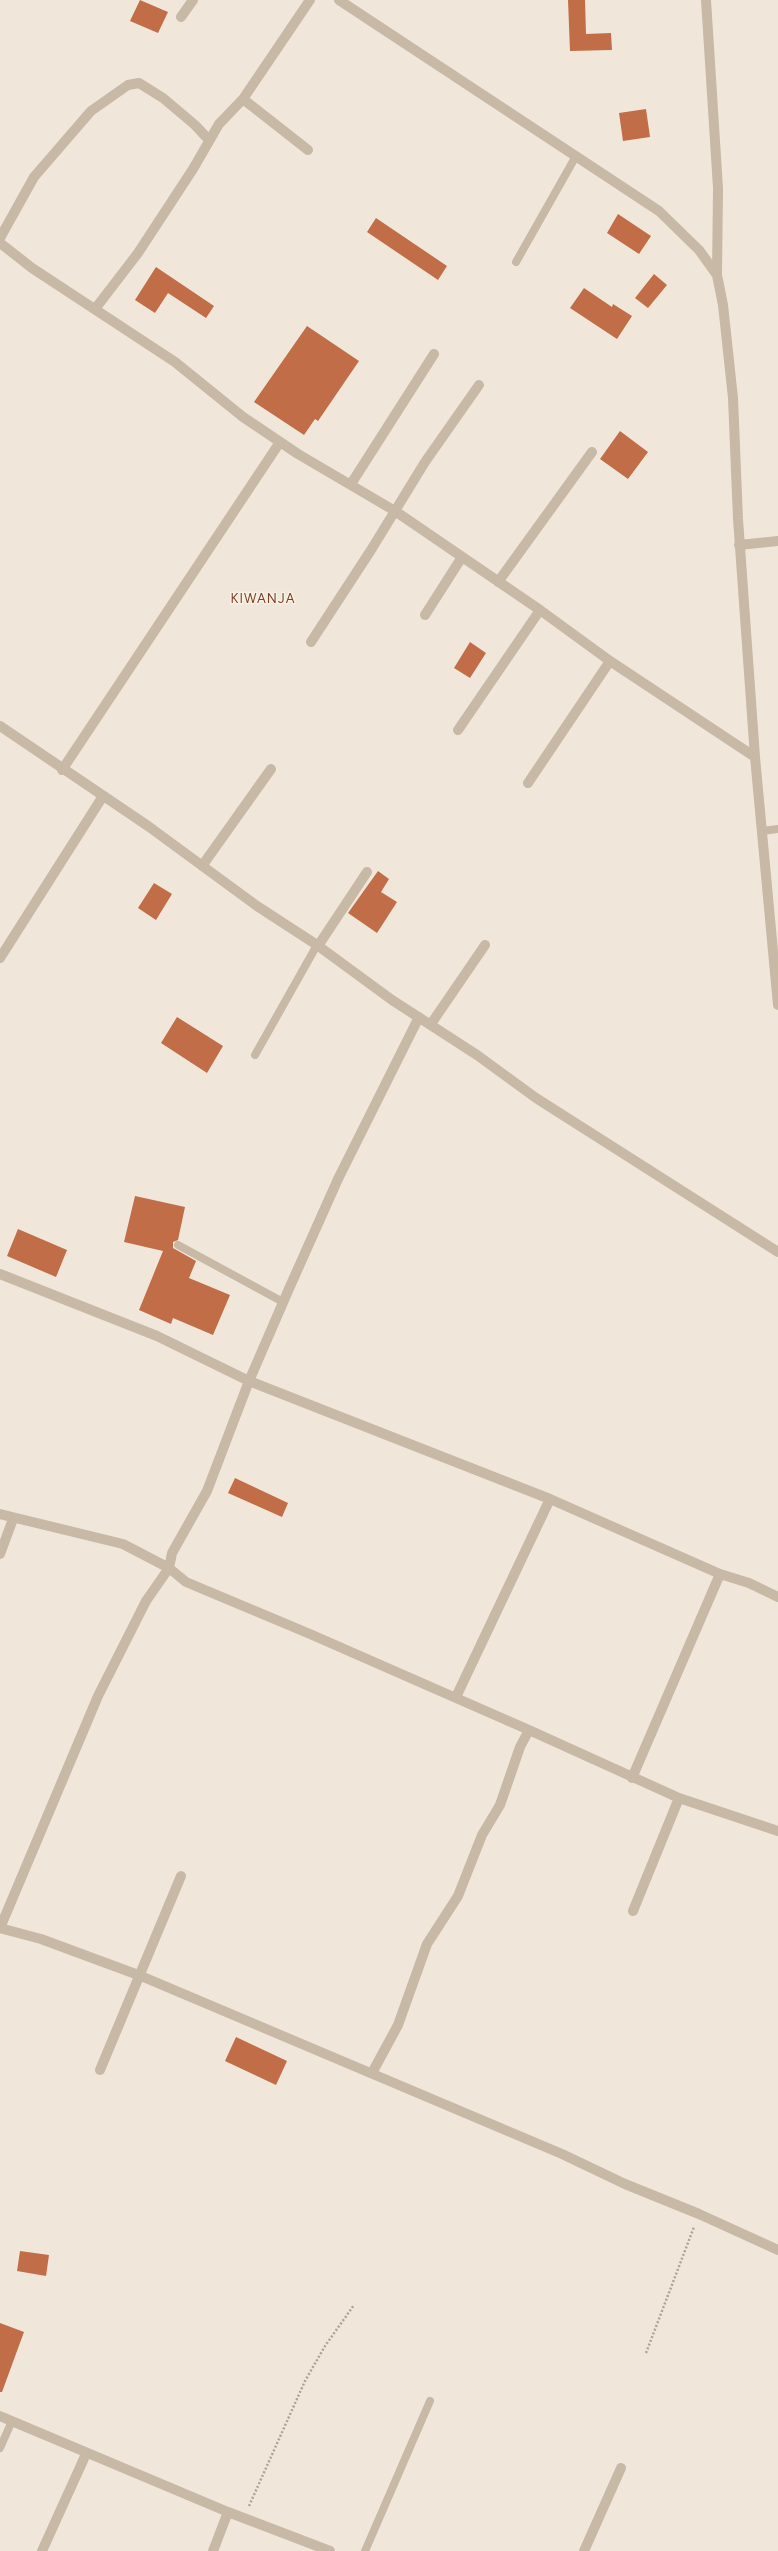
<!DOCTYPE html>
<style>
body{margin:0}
canvas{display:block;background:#f0e7da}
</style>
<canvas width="778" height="2551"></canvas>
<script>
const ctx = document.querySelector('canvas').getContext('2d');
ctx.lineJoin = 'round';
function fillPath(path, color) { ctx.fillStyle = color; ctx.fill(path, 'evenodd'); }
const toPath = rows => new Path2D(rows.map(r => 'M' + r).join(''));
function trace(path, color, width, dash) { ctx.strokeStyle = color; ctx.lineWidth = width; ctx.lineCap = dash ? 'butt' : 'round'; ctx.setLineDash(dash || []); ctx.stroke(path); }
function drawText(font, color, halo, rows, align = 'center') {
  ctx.font = font + ' Figtree,sans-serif'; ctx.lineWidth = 3; ctx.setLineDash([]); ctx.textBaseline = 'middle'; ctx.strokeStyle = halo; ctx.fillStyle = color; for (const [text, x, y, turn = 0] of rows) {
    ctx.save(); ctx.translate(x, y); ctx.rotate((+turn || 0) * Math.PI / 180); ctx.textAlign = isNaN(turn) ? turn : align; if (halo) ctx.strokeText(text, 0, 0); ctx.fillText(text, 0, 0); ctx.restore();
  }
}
fillPath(toPath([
 [140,0,168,12,158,33,130,21],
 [568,0,585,0,586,34,611,33,612,50,570,51],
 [646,109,650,137,623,141,619,113],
 [618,214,651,236,639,254,607,233],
 [376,218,447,266,438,280,367,232],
 [156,267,214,306,206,318,168,293,155,313,135,300],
 [654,274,667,285,648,308,635,298],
 [584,288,612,307,613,304,632,316,617,339,570,308],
 [307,326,359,361,318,421,315,419,304,435,254,402],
 [620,431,648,452,628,479,600,459],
 [470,642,486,653,470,678,454,668],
 [378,871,389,879,381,892,397,902,377,933,348,913],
 [154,883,172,894,156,920,138,908],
 [177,1017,223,1046,207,1073,161,1043],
 [135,1196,185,1207,178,1240,173,1242,173,1248,196,1261,189,1278,230,1295,213,1335,173,1318,171,1324,139,1310,163,1251,124,1242],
 [18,1229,67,1250,56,1277,7,1256],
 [235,1478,288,1503,282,1517,228,1493],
 [236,2037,287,2061,276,2085,225,2061],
 [20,2251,49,2255,46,2276,17,2271],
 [0,2323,24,2332,2,2392,0,2392]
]), '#c16d47');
trace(toPath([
 [646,2353,694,2227],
 [249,2506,305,2381,325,2346,354,2305]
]), '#b3a291', 2.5, [2, 2]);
trace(toPath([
 [516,262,576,156],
 [762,831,778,829],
 [255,1055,317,945],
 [178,1245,283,1302],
 [0,2448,12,2421],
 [365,2551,430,2401]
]), '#c8b8a6', 8);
trace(toPath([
 [339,0,659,211,699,250,717,275,723,305,733,398,738,519,755,757,778,1005],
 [706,0,718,188,717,275],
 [181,17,193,0],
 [243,99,308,150],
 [0,238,34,177,91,111,128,85,139,83,163,98,195,125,209,140],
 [0,243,32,268,175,362,243,417,298,454,395,511,540,610,610,661,755,757],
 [95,309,138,253,193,169,219,124,243,99,310,0],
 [351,484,434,354],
 [739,545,778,541],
 [498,582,592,452],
 [425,615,462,557],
 [311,642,371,550,425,462,479,385],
 [0,726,148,826,257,906,317,945,392,1000,477,1055,536,1098,778,1252],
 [458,730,540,610],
 [62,770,280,442],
 [528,783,610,661],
 [202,866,271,769],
 [318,946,367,872],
 [0,958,103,796],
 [431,1024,485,945],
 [0,1274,157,1336,249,1381,550,1499,720,1574],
 [0,1514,123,1544,169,1568,186,1582,310,1634,529,1730,520,1747,500,1805,482,1835,458,1896,427,1944,398,2025,372,2073],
 [0,1554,13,1519],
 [456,1697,550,1499],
 [529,1730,679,1798,778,1831],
 [632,1778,720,1574,749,1583,778,1597],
 [633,1911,679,1798],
 [0,1928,98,1696,146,1601,169,1568,172,1553,207,1491,249,1381,288,1291,338,1179,419,1017],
 [0,1928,41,1939,141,1976,562,2154,625,2184,699,2214,778,2250],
 [100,2070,181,1876],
 [0,2416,228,2512,330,2551],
 [42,2551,86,2454],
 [213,2551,228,2512],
 [584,2551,621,2468]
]), '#c8b8a6', 10);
ctx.letterSpacing = '1px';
drawText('13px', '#804023', '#f8f1e6', [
 ["KIWANJA",263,599]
]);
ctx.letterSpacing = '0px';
</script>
